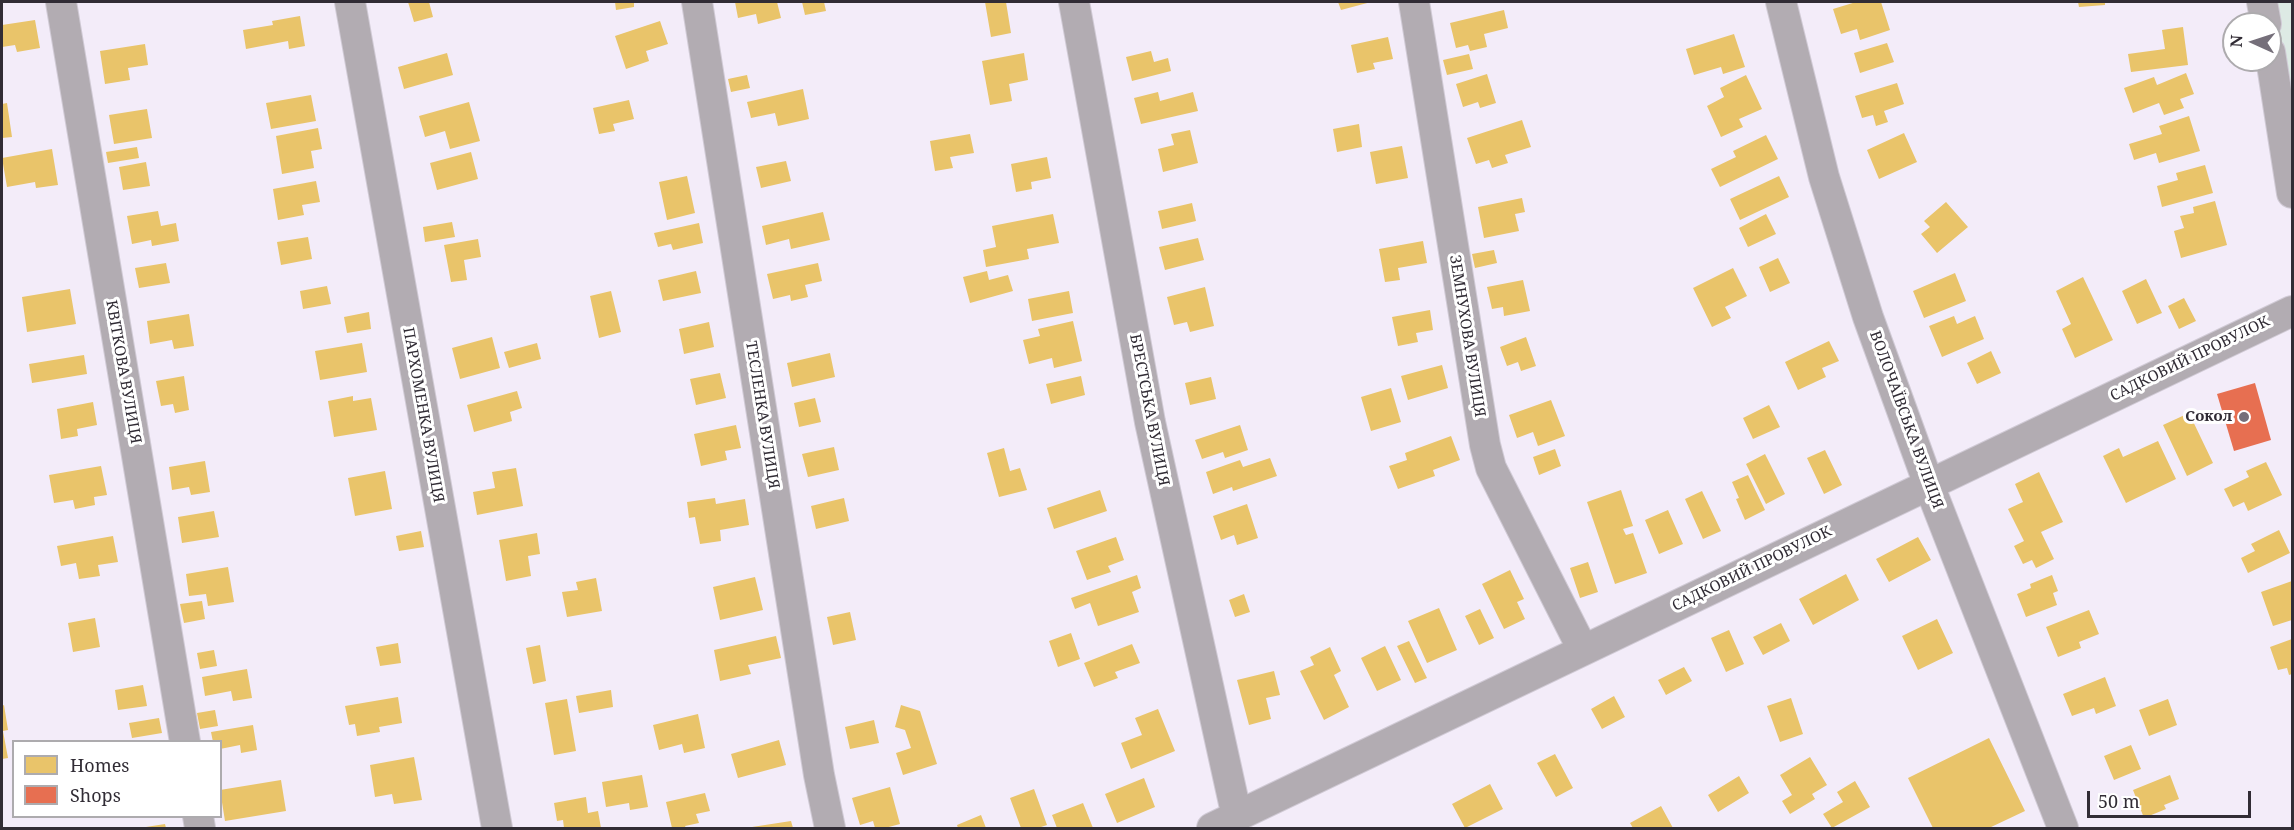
<!DOCTYPE html>
<meta charset="utf-8">
<style>
body{margin:0}
#map{position:relative;width:2294px;height:830px;overflow:hidden;background:#f3ecf9;font-family:"Noto Serif",serif}
canvas{display:block}
.frame{position:absolute;inset:0;border:3px solid #312c35;pointer-events:none}
.legend{position:absolute;left:12px;top:740px;width:210px;height:78px;box-sizing:border-box;background:#fff;border:2px solid #adabae;margin:0;padding:8px 10px;list-style:none;font-size:18px;color:#312c35}
.legend li{display:flex;align-items:center;gap:12px;height:30px}
.legend b{width:30px;border:2px solid #adabae}
.north{position:absolute;left:2222px;top:12px;width:60px;height:60px;box-sizing:border-box;background:#fff;border:2px solid #adabae;border-radius:50%;rotate:273deg;font-size:16px;font-weight:700;line-height:24px;text-align:center;color:#312c35}
.north::after{content:'';display:block;margin:auto;width:21px;height:27px;background:#756f7a;clip-path:polygon(50% 0,100% 100%,50% 72%,0 100%)}
.scale{position:absolute;left:2087px;top:791px;width:164px;height:27px;box-sizing:border-box;border:3px solid #312c35;border-top:0;padding-left:8px;font-size:18px;line-height:21px;white-space:nowrap;color:#312c35;-webkit-text-stroke:4px #fff;paint-order:stroke}
</style>
<div id="map">
<canvas width="2294" height="830"></canvas>
<div class="frame"></div>
<ul class="legend">
<li><b style="height:16px;background:#e9c46a"></b>Homes</li>
<li><b style="height:16px;background:#e76f51"></b>Shops</li>
</ul>
<div class="north">N</div>
<div class="scale">50 m</div>
</div>
<script>
const ctx = document.querySelector('canvas').getContext('2d');
ctx.lineJoin = 'round';
function fillPath(path, color) { ctx.fillStyle = color; ctx.fill(path, 'evenodd'); }
const toPath = rows => new Path2D(rows.map(r => 'M' + r).join(''));
function trace(path, color, width, dash) { ctx.strokeStyle = color; ctx.lineWidth = width; ctx.lineCap = dash ? 'butt' : 'round'; ctx.setLineDash(dash || []); ctx.stroke(path); }
function drawText(font, color, halo, rows, align = 'center') {
  ctx.font = font + ' "Noto Serif",serif'; ctx.lineWidth = 6; ctx.setLineDash([]); ctx.textBaseline = 'middle'; ctx.strokeStyle = halo; ctx.fillStyle = color; for (const [text, x, y, turn = 0] of rows) {
    ctx.save(); ctx.translate(x, y); ctx.rotate((+turn || 0) * Math.PI / 180); ctx.textAlign = isNaN(turn) ? turn : align; if (halo) ctx.strokeText(text, 0, 0); ctx.fillText(text, 0, 0); ctx.restore();
  }
}
fillPath(toPath([
 [2262,2,2292,2,2292,149]
]), '#ddeae4');
fillPath(toPath([
 [408,2,429,2,433,17,414,22],
 [615,2,634,2,634,7,616,10],
 [735,2,777,2,781,18,758,24,756,14,738,18],
 [802,2,824,2,826,11,805,15],
 [985,2,1006,2,1011,33,991,37],
 [1338,2,1371,2,1341,10],
 [1856,2,1881,2,1890,30,1860,40,1857,29,1841,34,1833,9],
 [2078,2,2105,2,2105,5,2079,7],
 [1504,10,1508,28,1484,34,1487,47,1470,51,1468,45,1456,48,1450,23],
 [300,16,305,46,289,49,288,41,246,49,243,30,273,25,272,21],
 [35,20,40,48,17,52,15,45,2,47,2,25],
 [660,21,668,44,646,51,649,61,626,69,615,36],
 [2183,27,2188,65,2131,72,2128,54,2165,49,2162,30],
 [1734,34,1745,67,1723,74,1721,67,1694,75,1686,49],
 [1388,37,1393,59,1373,63,1375,69,1357,73,1351,45],
 [1887,43,1894,62,1860,73,1854,53],
 [145,44,148,65,128,68,130,80,105,84,100,51],
 [1151,51,1154,62,1168,58,1171,71,1132,81,1126,57],
 [447,53,453,75,404,89,398,67],
 [1024,53,1028,80,1009,84,1012,101,990,105,982,61],
 [1469,54,1473,69,1447,75,1443,60],
 [2186,73,2194,94,2180,99,2184,108,2164,115,2159,103,2133,113,2124,88,2154,77,2157,85],
 [1487,74,1496,103,1480,108,1478,102,1463,107,1456,84],
 [747,75,750,88,731,92,728,79],
 [1746,75,1762,109,1739,119,1743,127,1721,137,1707,106,1724,97,1720,88],
 [1897,83,1904,104,1884,111,1888,122,1876,126,1873,115,1862,118,1855,96],
 [803,89,809,119,778,126,775,113,751,118,747,102],
 [1158,92,1160,101,1193,92,1198,111,1141,124,1134,98],
 [311,95,316,121,271,129,266,103],
 [629,100,634,119,613,124,615,131,599,134,593,108],
 [469,102,480,141,450,149,445,131,425,137,419,116],
 [7,103,12,137,2,138,2,104],
 [147,109,152,138,114,144,109,115],
 [2189,116,2200,151,2159,163,2156,153,2134,160,2129,144,2162,134,2159,126],
 [1522,120,1531,147,1505,155,1508,163,1492,168,1489,160,1476,164,1467,138],
 [1359,124,1362,147,1337,152,1333,129],
 [318,128,322,149,311,151,314,168,282,174,276,136],
 [1190,130,1198,163,1163,172,1158,149,1174,145,1171,134],
 [1904,133,1917,162,1879,179,1867,150],
 [970,134,974,153,950,157,953,168,935,171,930,141],
 [1766,135,1778,159,1720,187,1711,169,1736,157,1733,151],
 [1402,146,1408,178,1376,184,1370,152],
 [137,147,139,158,108,163,106,152],
 [52,149,58,185,36,188,35,182,7,187,2,158],
 [471,152,478,179,437,190,430,163],
 [1047,157,1051,178,1031,182,1032,189,1016,192,1011,164],
 [786,161,791,181,761,188,756,167],
 [146,162,150,186,123,190,119,167],
 [2205,165,2213,193,2162,207,2157,186,2178,180,2176,173],
 [687,176,695,213,667,220,659,182],
 [1779,176,1789,197,1740,220,1730,199],
 [316,181,320,202,302,205,304,215,278,220,273,189],
 [1522,198,1525,212,1515,214,1519,231,1484,238,1478,207],
 [2215,201,2227,245,2181,258,2174,231,2184,228,2180,216,2194,213,2193,207],
 [1946,202,1968,227,1937,253,1921,234,1930,227,1924,221],
 [1192,203,1196,221,1162,229,1158,211],
 [158,211,161,226,176,223,179,241,152,246,151,240,132,244,127,216],
 [823,212,830,240,791,249,789,239,766,245,762,226],
 [1053,214,1059,243,1027,249,1029,259,986,267,983,250,996,247,992,226],
 [1766,214,1776,234,1748,247,1739,228],
 [452,222,455,237,425,242,423,227],
 [699,223,703,243,673,250,671,244,658,247,654,233],
 [308,237,312,259,281,265,277,242],
 [1198,238,1204,260,1165,270,1159,247],
 [478,239,481,257,464,260,467,280,451,282,444,245],
 [1423,241,1427,263,1398,268,1400,280,1385,282,1379,249],
 [1494,250,1497,263,1475,268,1472,254],
 [1778,258,1790,283,1770,292,1759,267],
 [166,263,170,283,139,288,135,268],
 [818,263,822,281,805,285,808,297,791,301,790,295,773,299,767,274],
 [1733,268,1747,296,1725,307,1731,318,1712,327,1693,288],
 [696,271,701,293,663,301,658,280],
 [987,271,989,280,1008,275,1013,291,970,303,963,277],
 [1955,273,1966,301,1924,318,1913,291],
 [2083,277,2113,340,2075,358,2062,329,2071,324,2056,291],
 [2146,279,2162,313,2137,324,2122,291],
 [1523,280,1530,311,1504,316,1503,307,1492,309,1487,287],
 [327,286,331,304,303,309,300,291],
 [1205,287,1214,326,1190,332,1187,322,1174,325,1167,297],
 [70,289,76,324,27,332,22,297],
 [611,291,621,332,599,338,590,296],
 [1069,291,1073,313,1032,321,1028,299],
 [2184,298,2196,321,2179,329,2168,306],
 [1430,310,1433,330,1416,333,1418,342,1398,346,1392,317],
 [369,312,371,329,347,333,344,317],
 [189,314,194,346,174,349,172,340,150,344,147,321],
 [1954,316,1957,324,1975,316,1984,339,1942,357,1929,326],
 [1073,321,1082,361,1054,368,1052,358,1029,364,1023,340,1040,336,1038,329],
 [709,322,714,347,684,354,679,329],
 [492,337,500,368,460,379,452,348],
 [1526,337,1536,366,1521,371,1518,362,1507,366,1500,347],
 [1829,341,1839,361,1822,368,1826,377,1798,390,1785,362],
 [362,343,367,372,320,380,315,351],
 [537,343,541,359,509,368,504,352],
 [1991,351,2001,373,1977,384,1967,363],
 [830,353,835,377,792,387,787,363],
 [84,355,87,374,32,383,29,364],
 [1442,365,1448,388,1408,400,1401,376],
 [720,373,726,398,696,405,690,379],
 [184,376,189,410,175,413,173,404,161,406,156,381],
 [1081,376,1085,395,1051,404,1046,384],
 [1211,377,1216,399,1190,405,1185,383],
 [1391,388,1401,422,1371,431,1361,397],
 [517,391,522,408,510,412,512,421,474,432,467,405],
 [353,396,353,401,371,398,377,430,334,437,328,401],
 [815,398,821,422,799,427,794,403],
 [1551,400,1565,436,1538,446,1533,432,1517,438,1509,415],
 [93,402,97,425,77,429,78,436,61,439,57,409],
 [1769,405,1780,427,1753,439,1743,418],
 [2189,413,2213,463,2187,476,2163,425],
 [736,425,741,448,725,451,727,460,701,466,694,434],
 [1240,425,1248,450,1225,458,1223,452,1202,459,1195,440],
 [1451,436,1460,460,1433,470,1435,476,1398,489,1389,466,1407,460,1405,453],
 [2158,441,2176,479,2126,503,2103,456,2119,448,2123,457],
 [834,447,839,470,808,477,802,454],
 [1004,448,1010,471,1020,468,1027,490,999,497,987,453],
 [1555,449,1561,466,1539,475,1533,457],
 [1825,450,1842,485,1824,494,1807,458],
 [1765,454,1785,494,1766,504,1746,464],
 [1270,458,1277,476,1233,491,1232,487,1213,494,1206,472,1240,460,1243,467],
 [205,461,210,492,191,495,189,487,172,490,169,467],
 [2266,462,2282,495,2248,511,2244,502,2233,507,2224,489,2249,477,2246,471],
 [101,466,107,495,94,497,95,505,75,509,73,500,54,503,49,475],
 [516,468,523,506,477,515,473,492,495,488,492,472],
 [385,471,392,509,355,516,348,478],
 [2039,472,2063,522,2041,532,2054,559,2036,568,2032,560,2023,564,2014,546,2024,541,2008,509,2023,502,2015,484],
 [1748,475,1765,510,1745,520,1736,499,1739,498,1732,482],
 [1100,490,1107,511,1054,529,1047,508],
 [1621,490,1633,526,1623,529,1626,535,1633,533,1647,573,1615,584,1587,502],
 [1702,491,1721,531,1703,539,1685,499],
 [715,498,716,504,745,499,749,525,720,530,721,541,700,544,695,517,689,518,687,502],
 [844,498,849,521,816,529,811,506],
 [1247,504,1258,538,1237,545,1234,535,1221,540,1213,516],
 [1668,510,1683,544,1659,554,1645,520],
 [214,511,219,537,182,543,178,517],
 [2279,530,2290,553,2248,573,2241,558,2255,551,2251,544],
 [421,531,424,547,399,551,396,536],
 [537,533,540,554,528,556,531,576,506,581,499,540],
 [113,536,118,562,98,565,100,576,79,579,76,563,61,566,57,546],
 [1116,537,1124,560,1108,566,1111,572,1087,580,1076,551],
 [1918,537,1931,560,1889,582,1876,559],
 [1588,562,1598,592,1580,598,1570,568],
 [228,567,234,602,208,606,206,594,189,596,186,574],
 [1510,570,1524,599,1517,602,1525,619,1504,629,1482,584],
 [1846,574,1859,600,1813,625,1799,599],
 [1137,575,1141,588,1132,592,1139,612,1098,626,1090,603,1075,609,1071,598],
 [2052,575,2058,591,2053,593,2057,605,2026,617,2017,594,2031,588,2030,584],
 [755,577,763,610,720,620,713,587],
 [596,578,602,611,567,617,562,592,578,590,576,582],
 [2292,581,2292,620,2273,626,2261,592],
 [1244,594,1250,612,1235,617,1229,600],
 [202,601,205,619,184,623,180,604],
 [1439,608,1457,650,1427,663,1408,621],
 [1480,609,1494,638,1479,645,1465,616],
 [2089,610,2099,634,2079,642,2081,648,2058,657,2046,627],
 [850,612,856,640,833,645,827,617],
 [95,618,100,647,73,652,68,623],
 [1937,619,1953,653,1918,670,1902,636],
 [1781,623,1790,641,1763,655,1753,637],
 [1729,630,1744,664,1726,672,1711,638],
 [1071,633,1080,659,1058,667,1049,641],
 [776,636,781,658,748,665,751,674,720,681,714,650],
 [2292,639,2292,674,2289,675,2287,668,2278,670,2270,647],
 [1409,641,1427,678,1415,683,1397,646],
 [398,643,401,663,380,666,376,647],
 [1132,644,1140,663,1115,672,1118,678,1094,687,1084,663],
 [540,645,546,681,533,684,526,648],
 [1385,646,1401,680,1377,691,1361,658],
 [1330,647,1341,671,1334,675,1349,707,1324,720,1300,671,1314,665,1310,657],
 [214,650,217,666,200,669,197,653],
 [1684,667,1692,681,1666,695,1658,680],
 [247,669,252,698,233,701,231,691,205,696,202,677],
 [1274,671,1280,695,1266,698,1271,719,1249,725,1237,680],
 [2105,677,2116,706,2096,714,2094,708,2072,716,2063,694],
 [143,685,147,706,118,710,115,690],
 [611,690,613,707,579,713,576,696],
 [1614,696,1625,717,1602,729,1591,709],
 [398,697,402,723,379,727,380,732,357,736,355,724,349,725,345,706],
 [1791,698,1803,734,1780,742,1767,706],
 [567,699,576,751,554,755,545,703],
 [2168,699,2177,725,2149,736,2139,710],
 [4,705,8,730,3,731,8,758,2,759,2,706],
 [901,705,920,711,937,764,903,775,896,753,911,748,905,730,895,727],
 [1158,709,1175,751,1131,769,1121,743,1142,735,1135,718],
 [215,710,218,726,200,729,197,713],
 [698,714,705,748,684,753,682,744,659,750,653,725],
 [159,718,162,733,132,738,129,723],
 [874,720,879,743,850,749,845,727],
 [253,725,257,750,241,753,240,745,220,749,220,742,213,742,211,732],
 [1989,738,2025,811,1989,828,1933,828,1908,778],
 [779,740,786,765,738,778,731,754],
 [2131,745,2141,769,2114,780,2104,756],
 [1555,754,1573,788,1556,797,1537,763],
 [414,757,422,800,394,804,392,794,375,797,370,765],
 [1810,757,1827,785,1812,794,1815,799,1790,814,1782,801,1792,795,1780,775],
 [642,775,648,807,630,810,629,803,606,807,602,782],
 [2170,775,2179,799,2164,805,2166,809,2144,818,2133,790],
 [1739,776,1749,793,1718,812,1708,795],
 [1144,778,1155,807,1117,823,1105,794],
 [281,780,286,811,225,821,220,790],
 [1855,781,1870,807,1832,828,1823,814,1843,802,1837,792],
 [1490,784,1503,809,1465,828,1452,804],
 [890,787,900,824,885,828,875,828,873,821,860,825,852,798],
 [1034,789,1047,825,1038,828,1021,828,1010,798],
 [705,793,710,811,696,814,699,823,685,826,686,828,672,828,666,802],
 [586,797,588,813,598,811,601,828,564,828,563,820,557,821,554,803],
 [1083,803,1093,828,1057,828,1052,815],
 [1661,806,1673,828,1633,828,1630,823],
 [981,815,986,828,958,828,957,825],
 [791,821,793,828,752,828,752,827],
 [165,824,166,828,146,828,146,827]
]), '#e9c46a');
fillPath(toPath([
 [2255,383,2271,440,2234,451,2217,394]
]), '#e76f51');
const minor = toPath([
 [61,2,185,742],
 [350,2,497,828],
 [697,2,819,775,830,828],
 [1074,2,1150,422,1237,817],
 [1414,2,1485,445,1491,468,1583,650],
 [1781,2,1824,177,1868,317,1929,485,2063,828],
 [2262,2,2266,24],
 [2270,52,2292,193],
 [198,816,200,828],
 [1212,828,2292,311]
]);
trace(minor, '#d0cad5', 32);
trace(minor, '#b2acb2', 30);
for (const [x, y, r, color] of [
 [2244,417,6,"#756f7a"]
]) { const dot = new Path2D(); dot.arc(x, y, r, 0, 2 * Math.PI); ctx.fillStyle = color; ctx.fill(dot); trace(dot, '#fff', 2); }
drawText('15px', '#312c35', '#fff', [
 ["ЗЕМНУХОВА ВУЛИЦЯ",1467,336,81],
 ["САДКОВИЙ ПРОВУЛОК",2190,359,-26],
 ["КВІТКОВА ВУЛИЦЯ",123,372,80],
 ["БРЕСТСЬКА ВУЛИЦЯ",1149,410,79],
 ["ПАРХОМЕНКА ВУЛИЦЯ",423,415,80],
 ["ТЕСЛЕНКА ВУЛИЦЯ",762,415,81],
 ["ВОЛОЧАЇВСЬКА ВУЛИЦЯ",1906,420,70],
 ["САДКОВИЙ ПРОВУЛОК",1752,569,-26]
]);
drawText('bold 15px', '#312c35', '#fff', [
 ["Сокол",2232,417]
], 'right');
</script>
